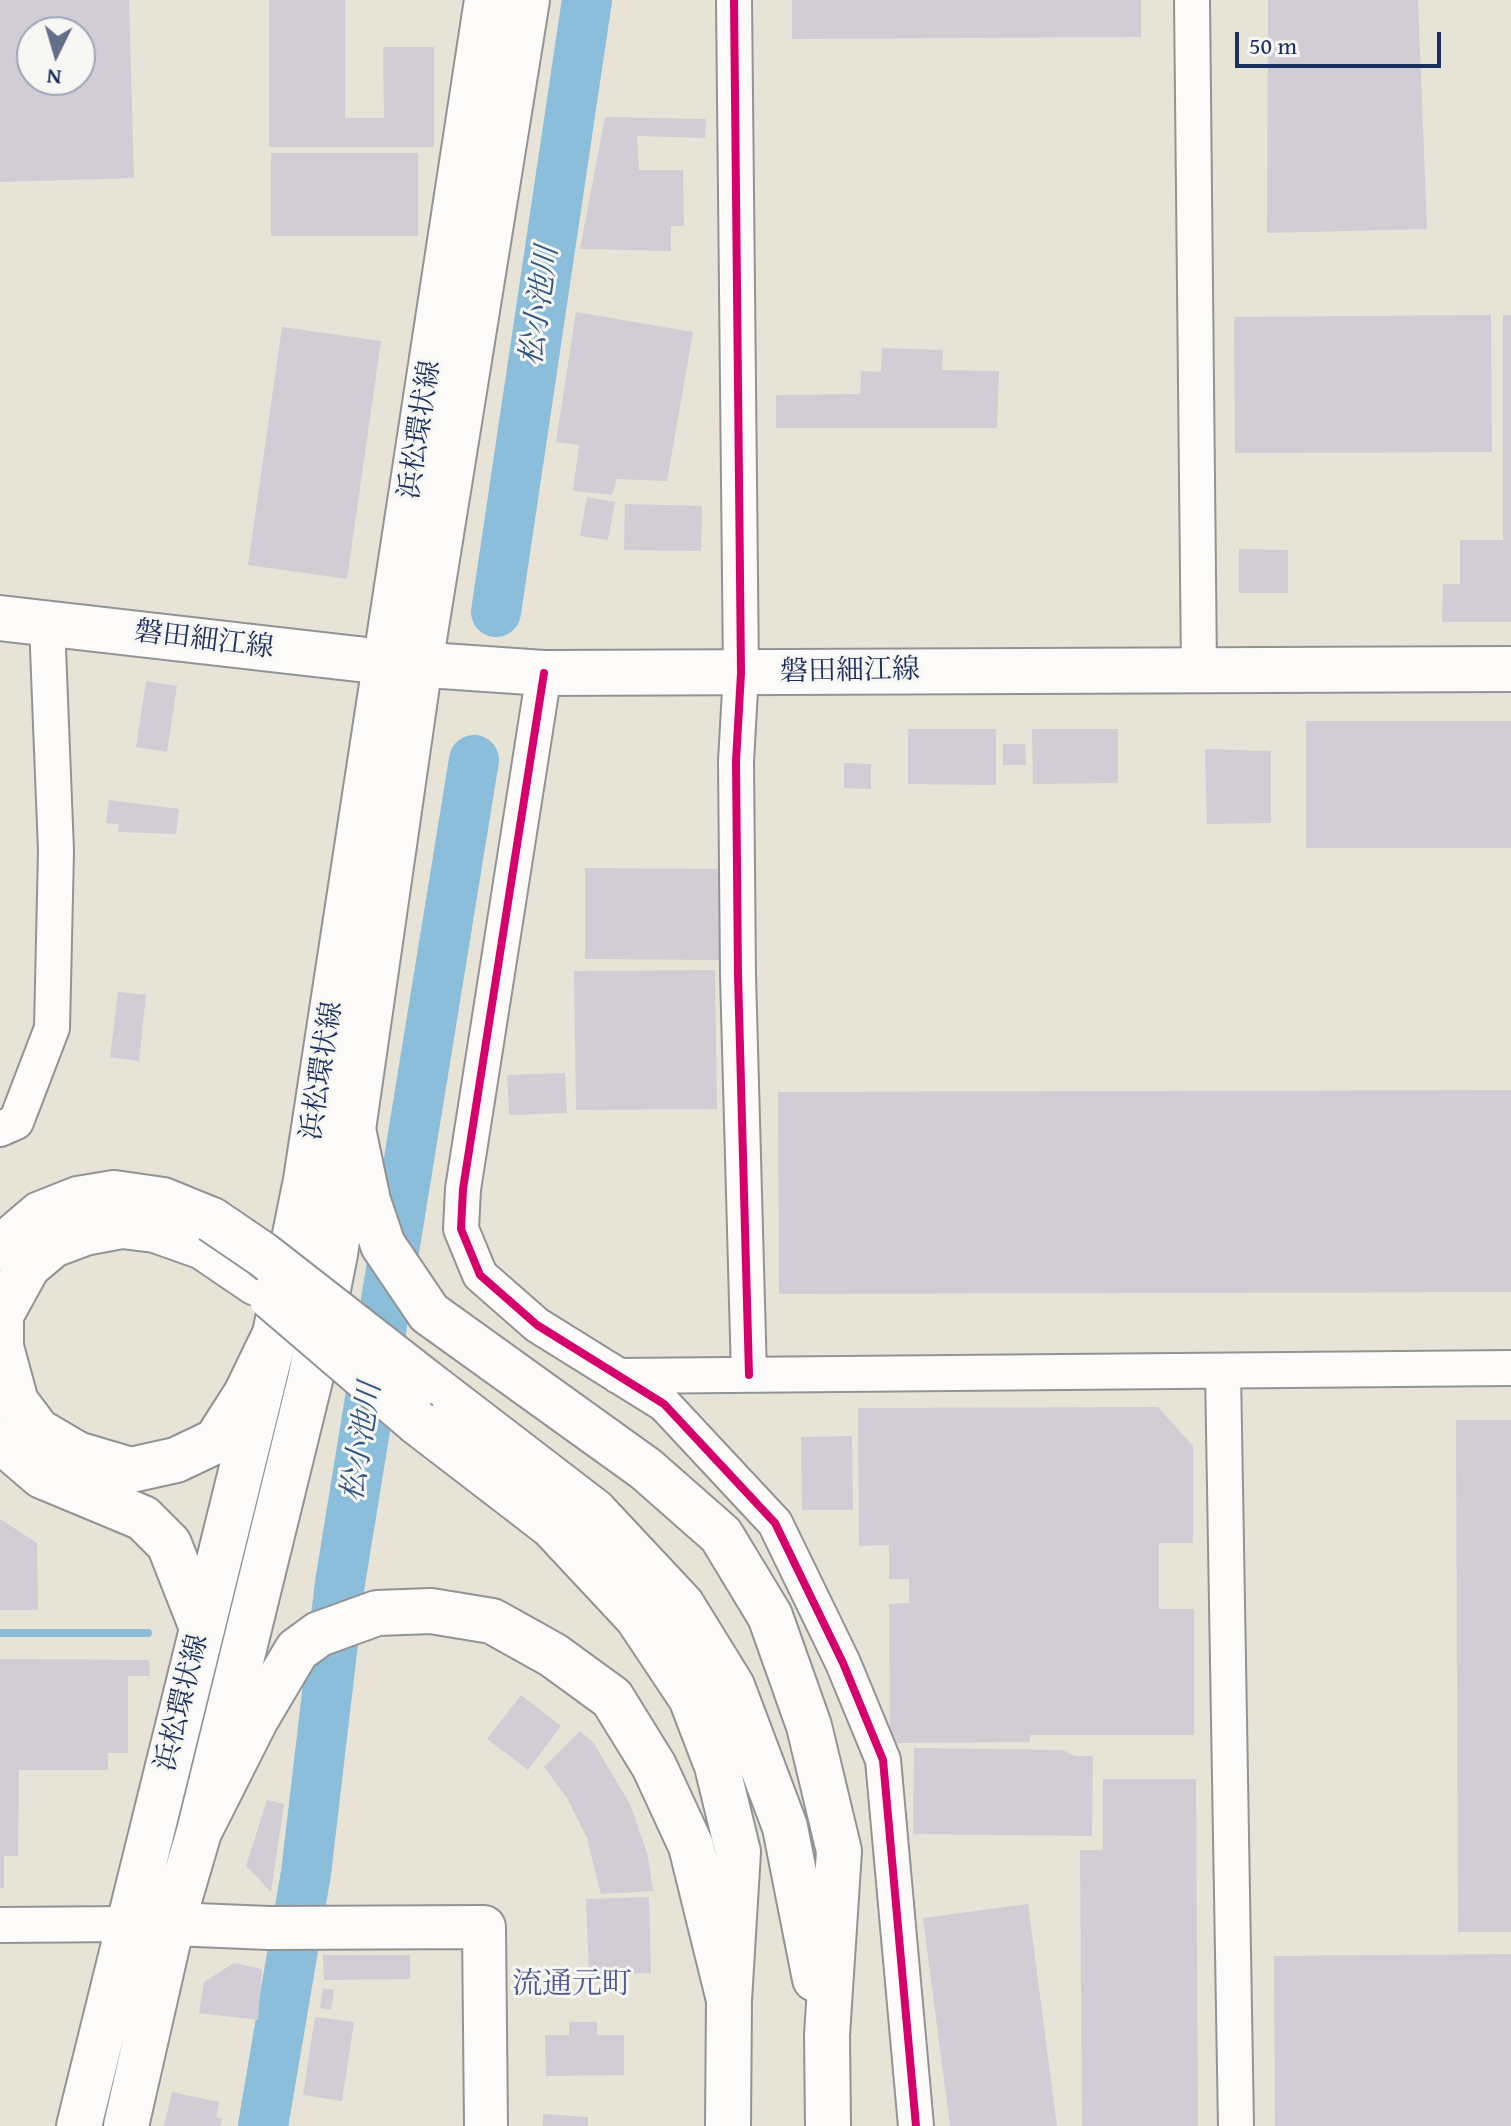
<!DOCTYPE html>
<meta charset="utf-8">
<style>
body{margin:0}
#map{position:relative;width:1511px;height:2126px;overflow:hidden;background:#e8e3d7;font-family:"Gentium Book Plus",serif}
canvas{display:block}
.north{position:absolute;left:16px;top:16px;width:80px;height:80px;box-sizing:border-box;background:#f6f6f2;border:2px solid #9ea6b7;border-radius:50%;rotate:185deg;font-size:22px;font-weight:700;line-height:32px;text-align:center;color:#1b2f5e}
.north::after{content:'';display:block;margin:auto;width:28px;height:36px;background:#636e88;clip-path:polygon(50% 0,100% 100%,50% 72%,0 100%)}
.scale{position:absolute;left:1235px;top:32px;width:206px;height:36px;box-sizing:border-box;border:4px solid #1b2f5e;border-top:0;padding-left:10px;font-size:24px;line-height:28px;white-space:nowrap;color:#1b2f5e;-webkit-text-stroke:6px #f6f6f2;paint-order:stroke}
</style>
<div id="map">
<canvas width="1511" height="2126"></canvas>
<div class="north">N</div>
<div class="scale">50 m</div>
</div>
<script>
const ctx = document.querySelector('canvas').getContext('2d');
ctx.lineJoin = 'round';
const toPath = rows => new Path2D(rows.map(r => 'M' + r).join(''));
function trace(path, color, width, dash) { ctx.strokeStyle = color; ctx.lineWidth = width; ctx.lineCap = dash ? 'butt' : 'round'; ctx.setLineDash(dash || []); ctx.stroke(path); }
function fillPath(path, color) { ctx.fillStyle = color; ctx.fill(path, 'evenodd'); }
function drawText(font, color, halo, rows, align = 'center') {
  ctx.font = font + ' "Gentium Book Plus","Noto Serif JP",serif'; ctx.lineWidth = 6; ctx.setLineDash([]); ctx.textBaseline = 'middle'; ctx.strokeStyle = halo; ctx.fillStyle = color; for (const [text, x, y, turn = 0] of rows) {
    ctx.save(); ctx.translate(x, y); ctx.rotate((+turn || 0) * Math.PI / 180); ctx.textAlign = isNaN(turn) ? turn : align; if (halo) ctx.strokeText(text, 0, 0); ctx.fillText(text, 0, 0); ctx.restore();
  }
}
trace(toPath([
 [0,1633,148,1633]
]), '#8bbeda', 8);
trace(toPath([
 [496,612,587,0],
 [263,2126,306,1873,340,1583,474,760]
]), '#8bbeda', 50);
fillPath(toPath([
 [0,0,129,0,134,178,0,182],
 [32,32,80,32,80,80,32,80],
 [269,0,345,0,345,118,384,118,383,47,434,47,434,147,269,147],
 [792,0,1141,0,1141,37,792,39],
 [1268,0,1418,0,1427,229,1267,233],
 [605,117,706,119,705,138,637,136,639,170,683,170,684,226,671,226,671,251,580,249],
 [271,153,418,153,418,236,271,236],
 [576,312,693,332,667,481,617,479,612,495,573,491,579,445,556,442],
 [1491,315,1492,452,1235,453,1234,317],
 [1503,315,1511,315,1511,622,1442,622,1443,584,1460,584,1460,540,1503,540],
 [282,327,381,341,347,579,248,565],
 [882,348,943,350,942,370,999,371,997,428,776,428,776,395,860,394,861,371,881,372],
 [587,497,615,502,608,540,580,536],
 [625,504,702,506,701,551,624,550],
 [1239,549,1288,550,1288,593,1239,593],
 [146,681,177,686,167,752,136,747],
 [1306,721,1511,721,1511,848,1306,848],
 [908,729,996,729,996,785,908,784],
 [1032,729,1118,729,1118,783,1033,784],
 [1003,744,1025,744,1026,765,1003,765],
 [1205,749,1271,751,1271,823,1207,824],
 [844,763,871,764,871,789,844,788],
 [109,800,179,809,176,834,118,832,119,824,106,823],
 [585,868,719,869,719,960,585,959],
 [715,970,717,1109,576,1110,574,971],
 [118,992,146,995,139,1061,110,1057],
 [565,1073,567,1113,509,1115,507,1075],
 [1511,1090,1511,1292,779,1294,778,1092],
 [1158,1407,1193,1446,1193,1543,1159,1543,1159,1609,1194,1609,1194,1735,1030,1735,1030,1742,890,1743,889,1604,909,1603,909,1579,889,1579,889,1545,859,1546,858,1408],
 [1456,1420,1511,1420,1511,1932,1458,1932],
 [852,1436,853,1510,802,1510,801,1437],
 [0,1519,37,1543,38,1610,0,1610],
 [0,1659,149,1660,150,1676,128,1676,128,1753,108,1753,108,1770,19,1770,18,1856,4,1856,4,1888,0,1888],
 [521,1695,561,1726,528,1770,487,1739],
 [580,1731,593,1742,630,1804,648,1856,653,1891,601,1894,587,1838,567,1798,544,1767],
 [914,1748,1063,1750,1075,1756,1093,1756,1092,1836,913,1834],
 [1103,1779,1196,1779,1198,2126,1082,2126,1080,1850,1103,1850],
 [267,1800,284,1804,271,1892,246,1866],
 [649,1897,651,1973,589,1975,586,1899],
 [1028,1904,1057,2126,950,2126,923,1918],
 [1511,1954,1511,2126,1275,2126,1274,1956],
 [323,1955,410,1955,410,1979,324,1980],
 [234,1963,262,1969,258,2020,199,2013,204,1982],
 [323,1988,334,1990,331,2010,320,2008],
 [315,2017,354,2022,342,2101,303,2095],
 [569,2022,597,2022,597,2035,624,2035,624,2075,546,2076,545,2035,569,2035],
 [172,2092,219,2102,216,2117,222,2119,220,2126,164,2126],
 [543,2114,588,2117,588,2126,543,2126]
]), '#d2ccd5');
const minor = toPath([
 [734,0,741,673,736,761,738,975,749,1375],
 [1192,0,1199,669],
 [544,673,463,1189,461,1229,480,1275,537,1325,664,1404,775,1523,843,1663,883,1760,916,2126],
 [0,1129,16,1122,52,1028,56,851,47,623],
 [1223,1371,1236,2126],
 [618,1376,1511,1368],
 [0,1925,129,1924]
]);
const tertiary = toPath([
 [172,1924,269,1928,484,1927,486,2126]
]);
const secondary = toPath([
 [0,618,384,662,544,673,1511,669]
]);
const primary = toPath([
 [79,2126,275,1334,306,1180,487,0],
 [126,2126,172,1924,199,1832,310,1380,335,1254,420,664,527,0]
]);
const motorway = toPath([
 [354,1134,368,1201,383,1245,429,1313,646,1469,721,1535,770,1616,809,1726,839,1851,827,2035,828,2126],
 [0,1248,40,1214,78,1199,114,1193,163,1200,212,1220],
 [256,1283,203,1247,155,1230,122,1226,85,1233,53,1245,28,1266,1,1315,1,1347,16,1402,38,1431,77,1454,131,1470,176,1460,216,1441,246,1394,275,1334],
 [426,1382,594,1511,682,1605,732,1686,785,1827,815,1979],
 [418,1423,552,1526,637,1617,691,1698,717,1766,738,1852,729,2000,728,2126],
 [0,1440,42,1476,143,1518,169,1544,202,1628],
 [199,1832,256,1719,297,1650,319,1634,377,1613,431,1611,492,1621,553,1655,612,1698,654,1766,691,1846,729,2000]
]);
trace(minor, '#929394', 38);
trace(tertiary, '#929394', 46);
trace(secondary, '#929394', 48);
trace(primary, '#929394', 48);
trace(motorway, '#929394', 48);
trace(minor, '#fcfbf9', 34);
trace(tertiary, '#fcfbf9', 42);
trace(secondary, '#fcfbf9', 44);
trace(primary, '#fcfbf9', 44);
trace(motorway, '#fcfbf9', 44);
const motorwayBridge = toPath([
 [212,1220,262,1254,426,1382],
 [271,1297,418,1423]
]);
trace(motorwayBridge, '#929394', 48, []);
trace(motorwayBridge, '#fcfbf9', 44);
trace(toPath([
 [734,0,741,673,736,761,738,975,749,1375],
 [544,673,463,1189,461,1229,480,1275,537,1325,664,1404,775,1523,843,1663,883,1760,916,2126]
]), '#d6006c', 8);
drawText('28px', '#1b2f5e', '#f6f6f2', [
 ["浜松環状線",421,430,-81],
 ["磐田細江線",204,641,7],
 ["磐田細江線",850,672,-1],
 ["浜松環状線",323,1071,-81],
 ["浜松環状線",183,1703,-76]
]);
drawText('italic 30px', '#315584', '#f6f6f2', [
 ["松小池川",541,306,-82],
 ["松小池川",363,1442,-81]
]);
drawText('30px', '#515790', '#f6f6f2', [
 ["流通元町",572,1985]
]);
</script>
